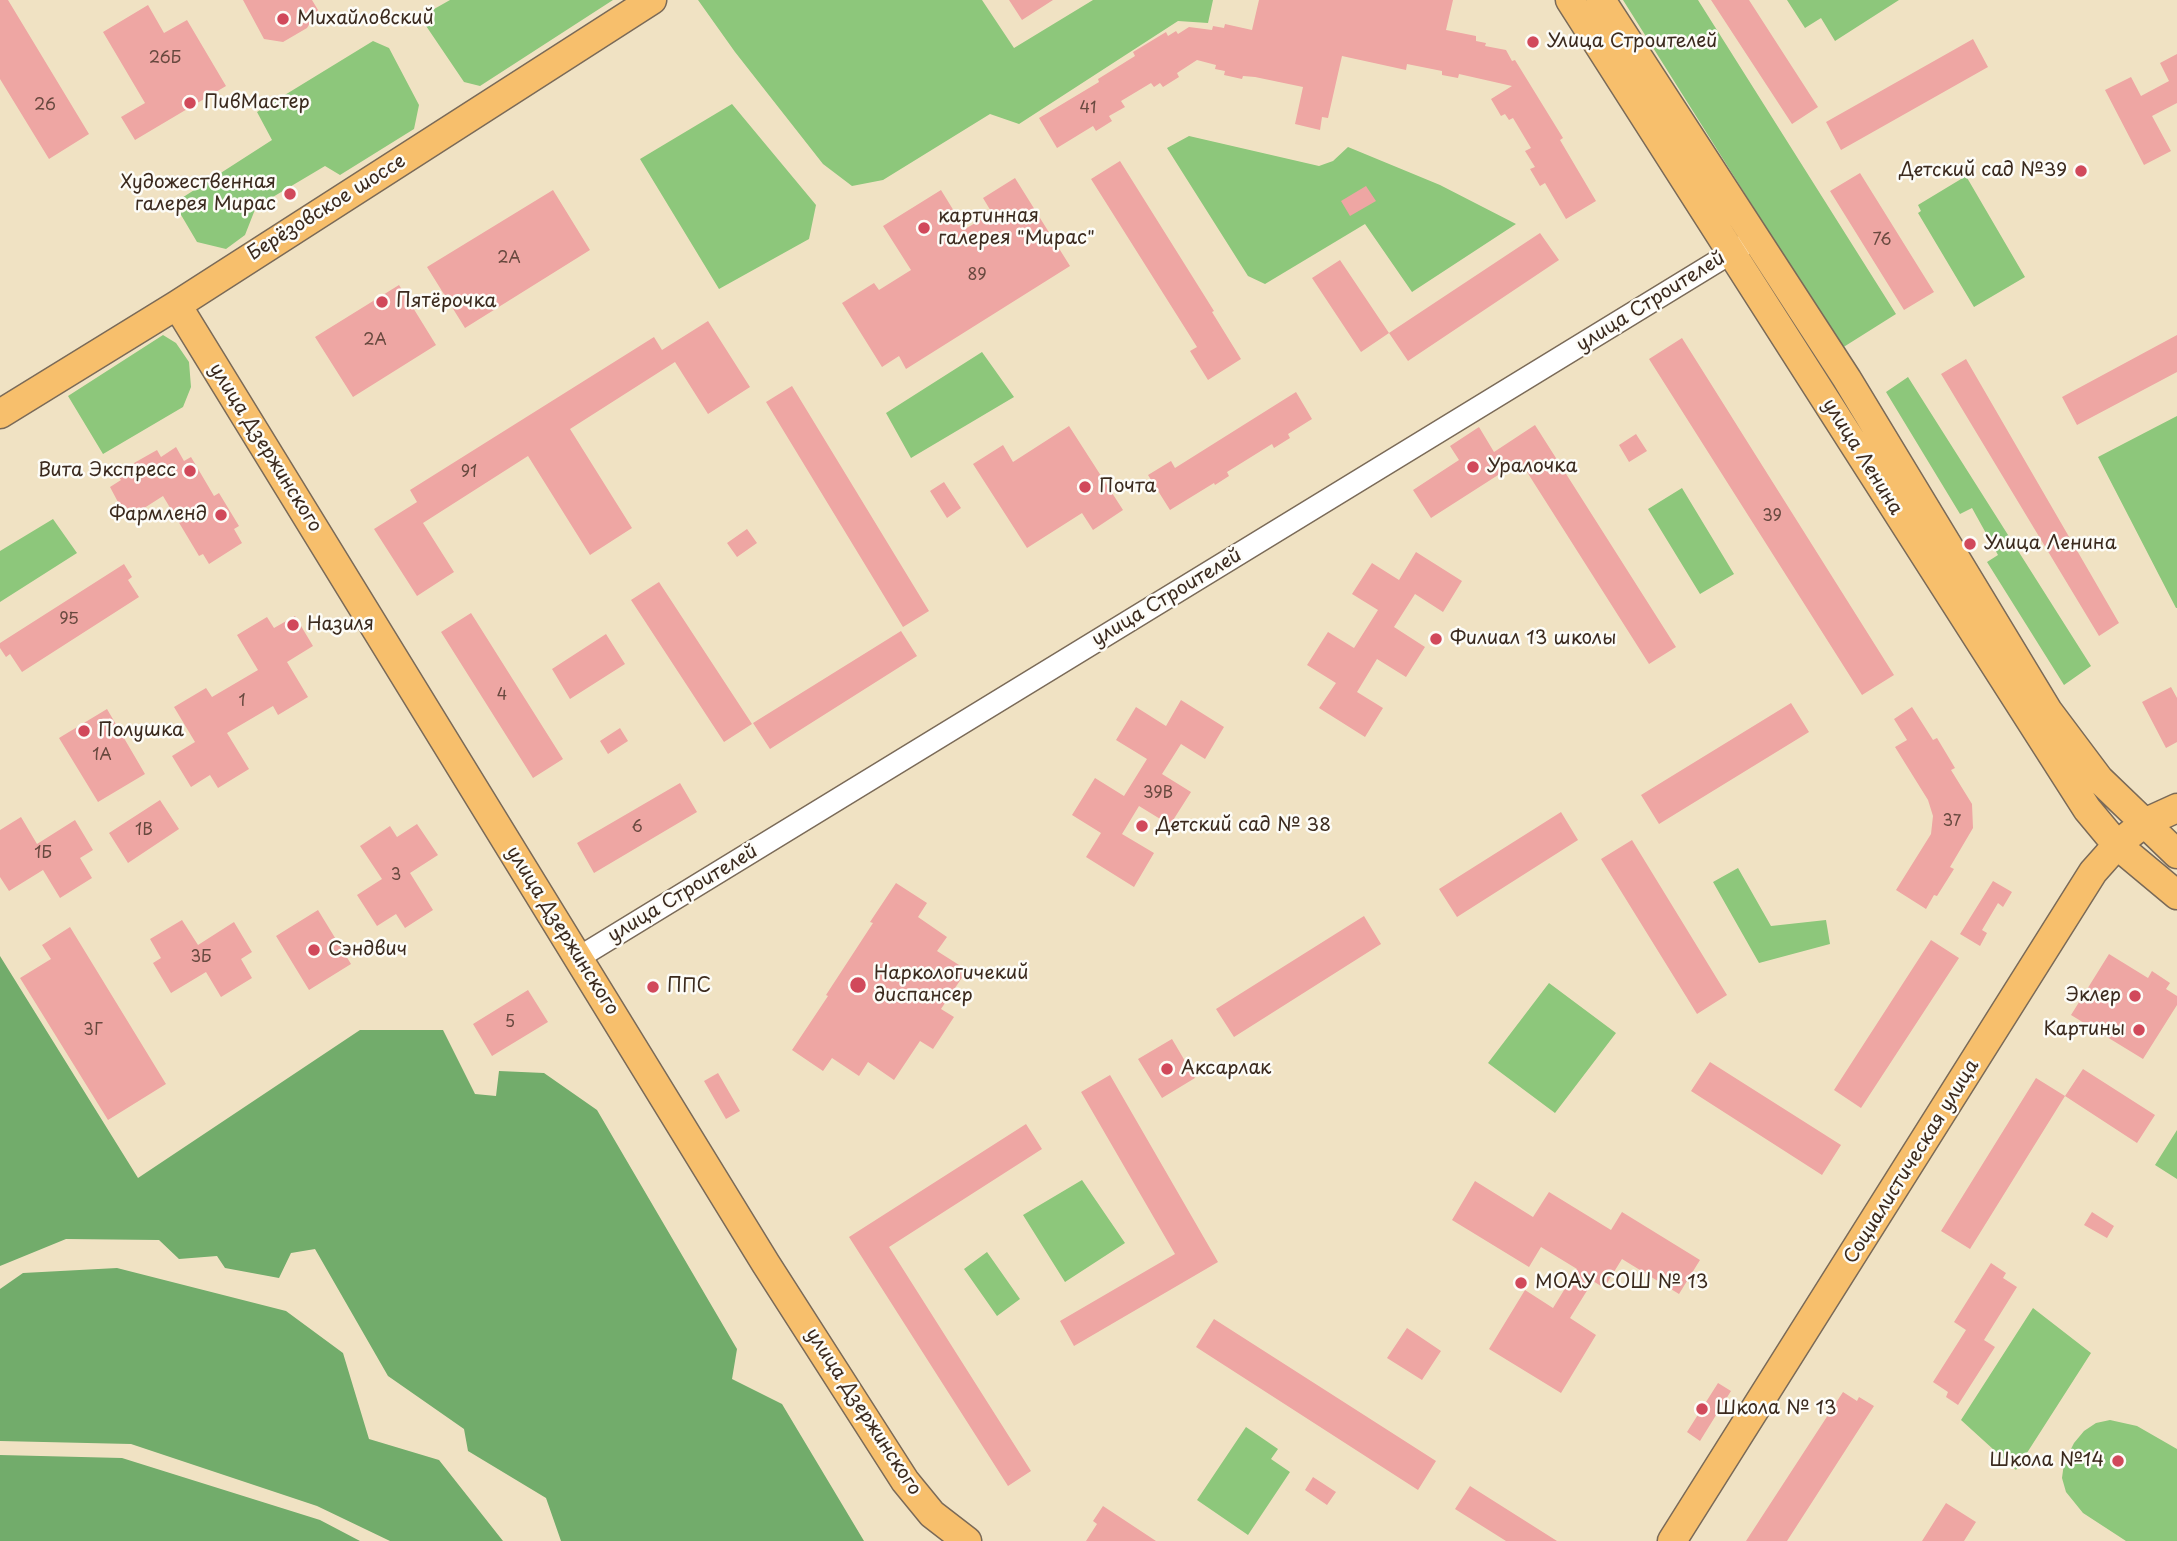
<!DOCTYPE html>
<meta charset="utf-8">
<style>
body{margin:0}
canvas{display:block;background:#f0e2c3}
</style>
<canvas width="2177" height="1541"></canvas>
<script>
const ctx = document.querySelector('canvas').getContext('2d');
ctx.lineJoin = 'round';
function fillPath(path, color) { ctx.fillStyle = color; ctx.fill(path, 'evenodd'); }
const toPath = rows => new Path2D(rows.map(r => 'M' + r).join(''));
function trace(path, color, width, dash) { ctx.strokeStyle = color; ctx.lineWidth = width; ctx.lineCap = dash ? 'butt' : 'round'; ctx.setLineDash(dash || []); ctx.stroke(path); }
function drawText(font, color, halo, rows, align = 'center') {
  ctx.font = font + ' "Playpen Sans",sans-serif'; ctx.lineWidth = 5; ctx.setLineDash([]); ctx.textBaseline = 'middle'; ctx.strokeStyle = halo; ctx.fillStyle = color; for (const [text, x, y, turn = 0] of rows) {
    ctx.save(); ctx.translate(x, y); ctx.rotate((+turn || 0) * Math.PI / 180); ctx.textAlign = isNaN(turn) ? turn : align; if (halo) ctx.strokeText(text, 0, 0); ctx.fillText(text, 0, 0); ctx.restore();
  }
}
fillPath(toPath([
 [450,0,613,0,480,86,464,82,420,17],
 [698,0,982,0,1014,48,1093,0,1213,0,1208,23,1178,21,1019,124,990,114,883,180,852,186,823,164,735,52],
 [1623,0,1698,0,1896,314,1842,348],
 [1787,0,1899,0,1835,41,1821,18,1805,28],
 [373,41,389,48,419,105,414,129,340,175,325,166,256,207,245,235,226,249,197,242,174,203,272,140,257,112],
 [732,104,816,205,809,239,719,289,640,159],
 [1189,136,1319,166,1333,161,1348,147,1440,185,1516,224,1412,292,1365,224,1265,284,1248,276,1167,148],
 [1966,176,2025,277,1974,307,1918,213,1921,211,1918,205],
 [163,335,176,343,189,362,191,387,183,407,103,454,68,396],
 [982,352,1014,397,911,458,886,413],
 [1908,377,2091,666,2064,685,1987,562,1998,555,1972,508,1960,514,1886,392],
 [2177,416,2177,608,2176,608,2098,457],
 [1682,488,1734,574,1700,594,1648,509],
 [53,519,77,553,0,602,0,551],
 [1738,868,1771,926,1826,920,1830,944,1759,963,1713,882],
 [1549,983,1616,1033,1555,1113,1488,1063],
 [2177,1130,2177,1179,2155,1165],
 [1082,1180,1125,1243,1065,1282,1023,1215],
 [987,1252,1020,1299,997,1316,964,1269],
 [2033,1308,2091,1353,2016,1470,1961,1420],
 [2110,1420,2137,1426,2177,1449,2177,1541,2126,1541,2083,1513,2066,1492,2062,1478,2064,1463,2074,1443,2084,1431,2096,1423],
 [1246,1427,1278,1449,1271,1459,1290,1472,1248,1535,1197,1500]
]), '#8dc77b');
fillPath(toPath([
 [0,956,138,1178,360,1030,443,1030,475,1094,496,1096,499,1071,544,1073,597,1110,737,1349,732,1379,782,1404,864,1541,561,1541,546,1498,468,1451,464,1429,388,1376,315,1249,291,1253,279,1278,225,1268,217,1256,179,1259,159,1240,66,1239,0,1266],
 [117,1268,286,1311,343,1353,369,1439,439,1460,503,1541,390,1541,317,1506,131,1444,0,1441,0,1289,23,1273],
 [0,1455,122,1458,320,1520,360,1541,0,1541]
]), '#72ac6b');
fillPath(toPath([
 [0,0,8,0,89,134,49,159,0,79],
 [243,0,312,0,318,10,307,28,283,42,264,39],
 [1009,0,1053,0,1022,20],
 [1259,0,1453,0,1446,30,1476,36,1476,41,1486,43,1485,46,1506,50,1512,61,1515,60,1563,138,1560,140,1596,201,1566,219,1545,183,1540,186,1530,169,1535,167,1525,151,1531,148,1513,118,1509,120,1505,114,1501,116,1491,99,1512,86,1459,74,1458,78,1442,75,1442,71,1407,64,1406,70,1342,56,1328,118,1322,117,1320,130,1295,124,1303,87,1255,77,1243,76,1242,79,1224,75,1225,71,1215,69,1216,65,1197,60,1177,73,1179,77,1163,87,1160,83,1154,87,1151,83,1121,101,1125,107,1109,116,1112,121,1096,131,1093,126,1057,148,1039,118,1099,82,1098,79,1135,56,1133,52,1166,32,1168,36,1176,31,1178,34,1189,27,1212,30,1213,26,1224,28,1225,24,1252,30],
 [1711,0,1749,0,1818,107,1792,124],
 [148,5,164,33,187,20,226,86,135,140,121,117,145,103,103,32],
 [1973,39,1988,67,1841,150,1826,122],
 [2177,54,2177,103,2152,116,2171,151,2144,165,2105,90,2131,77,2141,96,2169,81,2160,63],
 [1120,161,1214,311,1212,312,1241,359,1208,380,1190,351,1197,347,1091,179],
 [1860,173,1934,292,1904,310,1830,191],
 [1015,178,1070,266,906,369,899,356,882,367,842,303,874,283,879,290,911,270,883,226,941,190,965,229,992,213,983,198],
 [1366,186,1376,201,1350,216,1341,201],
 [553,190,590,250,465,328,427,267],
 [1540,233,1559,260,1408,361,1389,333],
 [1340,260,1389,333,1361,352,1312,278],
 [399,285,436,345,353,397,315,337],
 [708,321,750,387,708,414,675,362,570,429,632,528,590,555,528,456,423,523,454,572,417,596,374,529,417,502,410,490,654,337,662,350],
 [2177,335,2177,372,2077,425,2062,397],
 [1682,338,1894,675,1862,695,1649,359],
 [1966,359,2119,623,2099,636,1941,374],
 [792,386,929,611,903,627,766,402],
 [1296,392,1312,419,1288,434,1290,438,1274,448,1272,444,1227,472,1229,476,1215,485,1214,483,1170,510,1148,475,1171,461,1175,468],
 [1535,425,1676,647,1649,664,1520,461,1431,518,1413,490,1459,460,1450,446,1479,427,1494,452],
 [1069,426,1123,510,1093,530,1082,513,1027,548,973,464,1003,445,1013,462],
 [1636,434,1647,451,1629,462,1619,445],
 [176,447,184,461,191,457,214,496,219,493,239,526,234,529,242,543,209,564,203,554,199,556,163,496,127,519,110,487,121,480,118,476,136,466,134,463,157,450,161,457],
 [944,482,961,508,947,518,930,491],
 [747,529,757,543,737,557,727,543],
 [1416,552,1462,581,1443,612,1415,594,1394,627,1425,647,1406,677,1377,659,1357,692,1383,708,1365,737,1319,708,1336,683,1307,665,1328,632,1354,648,1378,610,1352,594,1372,563,1399,580],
 [124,564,132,577,128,580,139,597,22,672,10,654,6,657,0,648,0,643],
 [659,582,752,724,724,742,631,600],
 [471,613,563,759,533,778,441,632],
 [295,616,313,646,287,662,308,697,278,715,273,706,227,733,249,769,218,788,210,775,191,787,172,756,195,742,174,707,206,688,212,697,258,670,237,635,267,617,274,628],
 [901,631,917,656,770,749,753,723],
 [606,634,625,664,570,699,552,669],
 [2171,687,2177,698,2177,742,2166,748,2142,702],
 [1181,700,1224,727,1205,759,1181,744,1162,774,1191,792,1170,825,1139,806,1122,834,1154,853,1134,887,1086,857,1101,833,1072,815,1095,778,1124,796,1147,759,1116,740,1136,707,1166,726],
 [1791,703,1809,732,1659,824,1641,795],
 [1912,707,1933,740,1937,738,1955,768,1951,770,1972,804,1973,828,1950,867,1954,869,1937,896,1934,895,1926,909,1896,890,1931,834,1933,816,1928,800,1895,747,1907,740,1894,719],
 [107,709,145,774,98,802,59,738],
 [620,728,628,741,608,754,600,741],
 [680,783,697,812,594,873,577,843],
 [160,800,179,829,128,863,109,833],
 [1561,812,1578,840,1457,917,1439,889],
 [21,817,37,844,75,820,93,850,80,858,92,878,60,898,43,870,9,891,0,877,0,830],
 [417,824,438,855,410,873,433,910,405,928,396,914,377,926,357,895,382,879,360,846,390,826,397,837],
 [1632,840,1727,995,1697,1014,1601,859],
 [1993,881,2012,892,2003,907,1998,903,1982,930,1987,933,1980,946,1960,934],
 [896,883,927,903,918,917,947,937,937,951,967,970,941,1009,954,1017,933,1049,920,1041,894,1080,868,1062,859,1076,832,1058,823,1071,792,1050,828,996,826,995,873,923,870,922],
 [318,910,351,964,309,990,276,936],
 [1364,916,1381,944,1234,1037,1216,1009],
 [182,920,198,945,234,922,252,952,241,959,252,978,221,997,206,972,171,993,153,963,161,958,150,939],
 [70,927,166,1084,108,1120,20,978,51,959,42,945],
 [1931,940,1959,958,1861,1108,1834,1090],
 [2109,954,2148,978,2152,971,2170,983,2166,989,2177,996,2177,1005,2143,1059,2071,1015],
 [528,990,548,1022,492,1056,473,1024],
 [1172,1039,1195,1078,1162,1098,1138,1059],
 [1710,1062,1841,1145,1822,1175,1691,1091],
 [2083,1069,2155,1115,2137,1143,2065,1096],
 [718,1073,740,1111,726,1119,704,1081],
 [1110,1075,1218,1262,1074,1346,1060,1321,1175,1254,1081,1092],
 [2036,1078,2065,1096,1970,1249,1941,1231],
 [1026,1124,1042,1149,889,1247,1031,1471,1008,1486,849,1237],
 [1475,1181,1533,1217,1549,1192,1611,1230,1622,1212,1700,1260,1679,1294,1622,1259,1604,1288,1593,1281,1570,1318,1596,1335,1561,1393,1489,1349,1525,1290,1553,1308,1577,1269,1541,1247,1529,1267,1452,1220],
 [2092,1212,2114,1226,2107,1238,2084,1225],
 [1991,1263,2006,1273,2003,1278,2017,1287,1984,1340,1995,1347,1958,1405,1946,1397,1948,1392,1933,1382,1966,1330,1954,1322],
 [1214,1319,1436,1461,1418,1490,1196,1347],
 [1407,1328,1441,1351,1422,1380,1387,1358],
 [1718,1383,1731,1391,1700,1441,1687,1432],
 [1843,1392,1857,1401,1859,1397,1874,1406,1787,1541,1746,1541],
 [1313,1477,1336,1492,1327,1505,1305,1490],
 [1470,1486,1557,1541,1506,1541,1455,1509],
 [1946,1503,1976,1522,1964,1541,1922,1541],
 [1103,1506,1156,1541,1086,1541,1097,1524,1093,1521]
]), '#eea6a3');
const minor = toPath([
 [578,958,1744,245]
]);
const major = toPath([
 [1570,0,2087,809,2117,845,2177,895],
 [1601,0,1847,379,2048,711,2099,779,2177,854],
 [177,305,766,1264,905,1481,932,1514,967,1541],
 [0,414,177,305,652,0],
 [1672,1541,2093,872,2117,845,2144,823,2177,808]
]);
trace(minor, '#7a6a58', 24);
trace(major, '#7a6a58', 31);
trace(minor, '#fff', 21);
trace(major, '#f7bf6c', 28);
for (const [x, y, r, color] of [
 [283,19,7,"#d1495b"],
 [1533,42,7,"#d1495b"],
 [190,103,7,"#d1495b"],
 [2081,171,7,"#d1495b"],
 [290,194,7,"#d1495b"],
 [924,228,7,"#d1495b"],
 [382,302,7,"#d1495b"],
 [1473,467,7,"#d1495b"],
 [190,471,7,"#d1495b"],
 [1085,487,7,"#d1495b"],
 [221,515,7,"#d1495b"],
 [1970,544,7,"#d1495b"],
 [293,625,7,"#d1495b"],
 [1436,639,7,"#d1495b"],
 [84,731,7,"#d1495b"],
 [1142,826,7,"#d1495b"],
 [314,950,7,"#d1495b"],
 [858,985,9,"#d1495b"],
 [653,987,7,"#d1495b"],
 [2135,996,7,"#d1495b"],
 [2139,1030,7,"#d1495b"],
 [1167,1069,7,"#d1495b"],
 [1521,1283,7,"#d1495b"],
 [1702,1409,7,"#d1495b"],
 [2118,1461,7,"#d1495b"]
]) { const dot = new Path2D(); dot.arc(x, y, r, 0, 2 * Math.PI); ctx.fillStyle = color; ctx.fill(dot); trace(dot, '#fdfcf7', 2.5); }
drawText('16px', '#68493f', null, [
 ["26Б",165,59],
 ["26",45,106],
 ["41",1088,109],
 ["76",1882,241],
 ["2А",509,259],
 ["89",977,276],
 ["2А",375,341],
 ["91",469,473],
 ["39",1772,517],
 ["95",69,620],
 ["4",502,696],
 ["1",242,702],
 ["1А",102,756],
 ["39В",1158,794],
 ["37",1952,822],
 ["6",637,828],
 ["1В",144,831],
 ["1Б",43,854],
 ["3",396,876],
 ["3Б",201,958],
 ["5",510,1023],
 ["3Г",93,1031]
]);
drawText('19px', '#3b2a1e', '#fdfcf7', [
 ["Михайловский",297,19],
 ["Улица Строителей",1547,42],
 ["ПивМастер",204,103],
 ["Детский сад №39",2067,171,"right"],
 ["Художественная",276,183,"right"],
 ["галерея Мирас",276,205,"right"],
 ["картинная",938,217],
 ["галерея \"Мирас\"",938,239],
 ["Пятёрочка",396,302],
 ["Уралочка",1487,467],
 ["Вита Экспресс",176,471,"right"],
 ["Почта",1099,487],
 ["Фармленд",207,515,"right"],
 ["Улица Ленина",1984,544],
 ["Назиля",307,625],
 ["Филиал 13 школы",1450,639],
 ["Полушка",98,731],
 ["Детский сад № 38",1156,826],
 ["Сэндвич",328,950],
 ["Наркологичекий",874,974],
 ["диспансер",874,996],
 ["ППС",667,987],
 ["Эклер",2121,996,"right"],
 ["Картины",2125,1030,"right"],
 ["Аксарлак",1181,1069],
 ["МОАУ СОШ № 13",1535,1283],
 ["Школа № 13",1716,1409],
 ["Школа №14",2104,1461,"right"]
], 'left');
drawText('19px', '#3b2a1e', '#fdfcf7', [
 ["Берёзовское шоссе",327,208,-32],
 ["улица Строителей",1651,302,-32],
 ["улица Дзержинского",265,448,58],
 ["улица Ленина",1862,457,58],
 ["улица Строителей",1167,598,-31],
 ["улица Строителей",683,894,-31],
 ["улица Дзержинского",562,931,58],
 ["Социалистическая улица",1912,1162,-58],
 ["улица Дзержинского",863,1412,57]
]);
</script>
